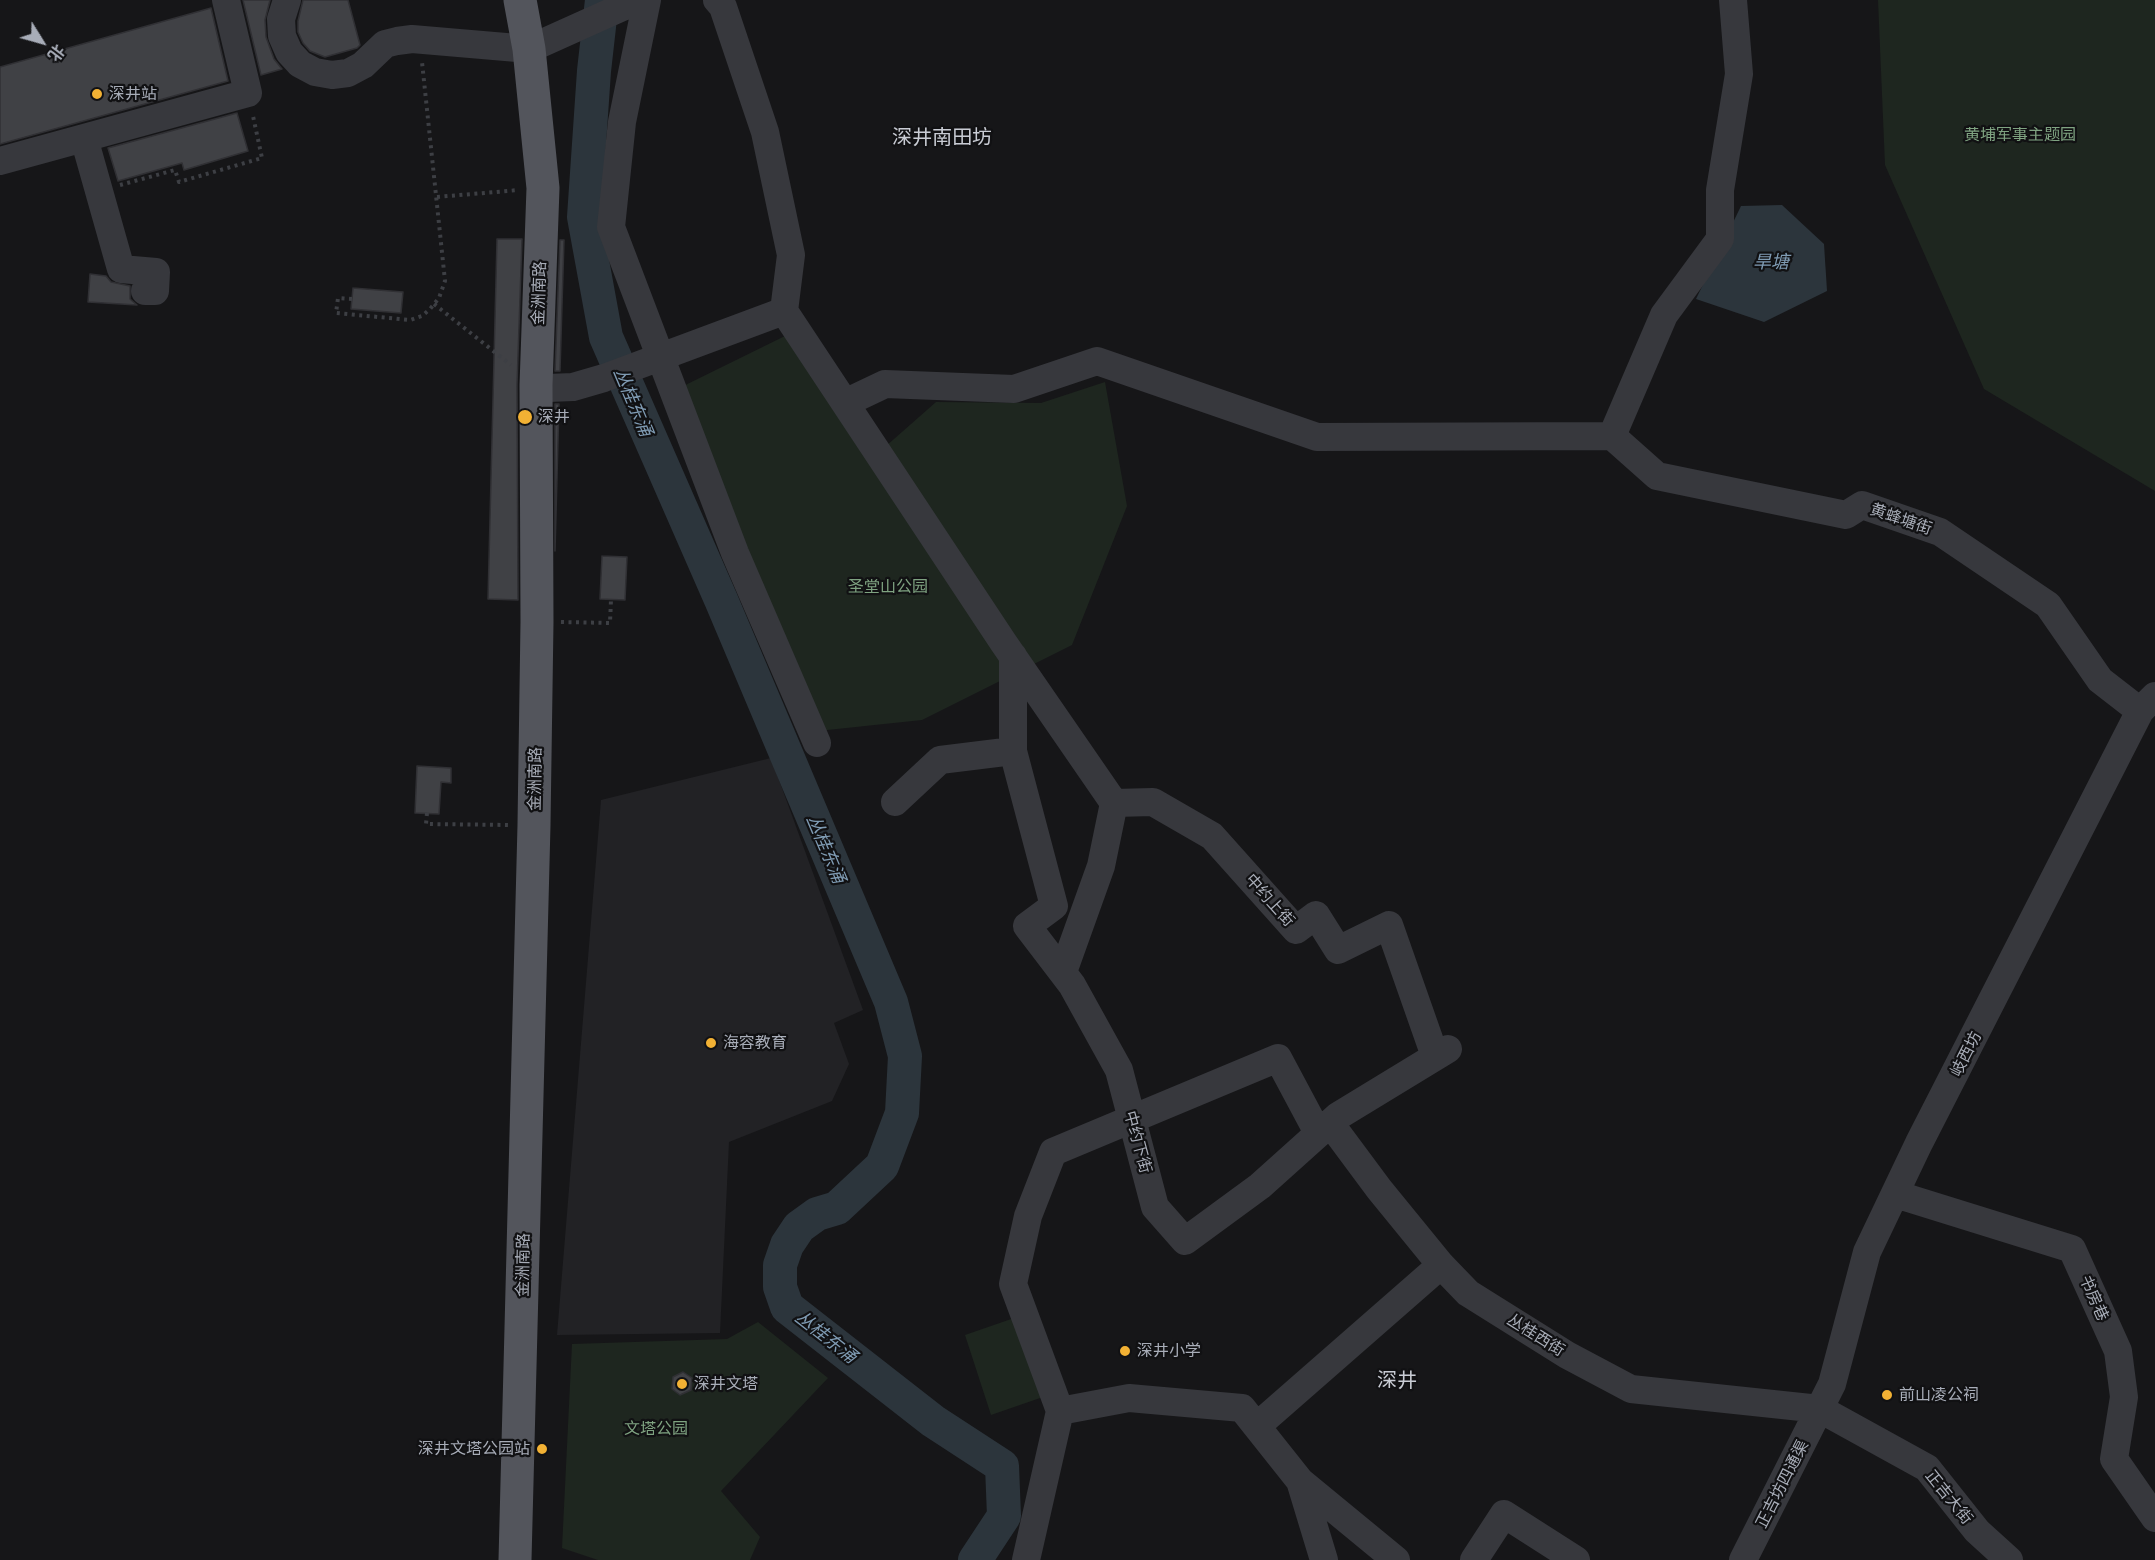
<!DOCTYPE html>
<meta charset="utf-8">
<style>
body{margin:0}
#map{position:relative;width:2155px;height:1560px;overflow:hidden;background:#161618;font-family:Ubuntu,"Noto Sans SC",sans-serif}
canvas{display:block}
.north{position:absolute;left:12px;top:12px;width:60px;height:60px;-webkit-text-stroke:4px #111113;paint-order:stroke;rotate:127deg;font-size:16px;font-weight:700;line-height:24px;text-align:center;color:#a8adb8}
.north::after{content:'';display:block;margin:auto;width:21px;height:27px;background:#a8adb8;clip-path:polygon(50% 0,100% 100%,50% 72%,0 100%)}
</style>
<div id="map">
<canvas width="2155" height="1560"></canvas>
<div class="north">北</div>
</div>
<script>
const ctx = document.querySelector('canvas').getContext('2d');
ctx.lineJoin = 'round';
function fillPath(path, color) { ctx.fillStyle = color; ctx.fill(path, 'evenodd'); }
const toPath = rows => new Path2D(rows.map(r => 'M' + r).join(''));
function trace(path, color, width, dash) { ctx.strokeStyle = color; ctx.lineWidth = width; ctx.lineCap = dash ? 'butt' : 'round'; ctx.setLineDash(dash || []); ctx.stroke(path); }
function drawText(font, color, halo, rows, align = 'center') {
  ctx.font = font + ' Ubuntu,"Noto Sans SC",sans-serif'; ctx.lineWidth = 4.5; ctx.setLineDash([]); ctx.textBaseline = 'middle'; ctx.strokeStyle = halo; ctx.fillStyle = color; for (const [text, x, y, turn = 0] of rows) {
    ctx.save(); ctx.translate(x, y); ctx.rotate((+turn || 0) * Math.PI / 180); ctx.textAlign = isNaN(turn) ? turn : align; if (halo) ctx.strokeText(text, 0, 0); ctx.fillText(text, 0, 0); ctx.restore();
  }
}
fillPath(toPath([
 [771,758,863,1010,834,1023,849,1064,832,1101,729,1142,720,1333,557,1335,601,800]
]), '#222225');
fillPath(toPath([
 [1878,0,2155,0,2155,491,1984,389,1885,165],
 [789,334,877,454,936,402,1041,403,1105,382,1127,506,1072,645,922,720,799,733,661,397],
 [1017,1317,1043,1397,991,1415,965,1335],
 [758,1322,828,1378,721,1491,760,1537,750,1560,598,1560,562,1548,572,1344,727,1339]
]), '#1e261f');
fillPath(toPath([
 [1782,205,1824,244,1827,291,1764,322,1696,299,1741,206]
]), '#2c353c');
trace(toPath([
 [602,0,594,71,584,217,606,337,722,602,891,1002,905,1056,902,1113,882,1166,837,1208,817,1214,799,1227,787,1245,780,1265,780,1287,787,1307,933,1421,1002,1466,1004,1516,975,1560]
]), '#2c353c', 34);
const building = toPath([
 [243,0,270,0,265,20,266,37,274,59,282,69,261,75,243,0],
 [303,0,348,0,360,45,357,48,325,57,310,51,303,43,298,32,298,21,303,0],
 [211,8,228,81,0,144,0,67,211,8],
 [237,113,248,151,184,170,182,163,118,181,108,148,237,113],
 [497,239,522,239,517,385,518,600,488,599,497,239],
 [560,240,564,240,560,371,555,371,560,240],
 [90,274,106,276,111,282,130,286,130,299,137,305,88,302,90,274],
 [353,288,403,292,401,313,351,309,353,288],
 [555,404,559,404,555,551,555,404],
 [602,556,627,557,625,600,600,599,602,556],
 [417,766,451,768,451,783,441,782,439,814,415,813,417,766],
 [683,1372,692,1378,691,1390,680,1395,672,1389,673,1377,683,1372]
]);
fillPath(building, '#404145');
trace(building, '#303034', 1.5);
trace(toPath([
 [120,185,175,170,179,182,262,158,253,116],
 [437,197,519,190],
 [352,299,338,298,336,313,410,320,422,316,430,309,439,298,445,281,422,62],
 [434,304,511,365],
 [561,622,610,623,611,600],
 [427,813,426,824,511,825]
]), '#3d3f44', 4, [3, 4.5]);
trace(toPath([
 [287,0,281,19,282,36,289,52,300,64,315,72,332,75,348,73,363,65,385,44,397,41,412,39,529,49,638,0],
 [647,0,622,122,611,227,735,553,817,743],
 [717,0,723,7,765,132,791,255,784,311],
 [84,138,121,269,156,272,155,291,145,291],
 [0,161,248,93,226,0],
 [536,385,548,388,573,387,604,378,784,311,1003,642,1114,803,1101,866,1063,972],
 [845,403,885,384,1014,389,1097,361,1317,437,1612,436],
 [1612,436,1657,476,1846,515,1862,505,1940,532,2048,605,2100,680,2140,711],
 [1612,436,1664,315,1720,239,1720,190,1739,74,1733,0],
 [1013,751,1054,906,1027,926,1072,985,1119,1070,1155,1207,1185,1241,1260,1186,1338,1116,1448,1049],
 [895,802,940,760,1013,751,1013,656],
 [1114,803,1153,802,1212,836,1296,930,1316,915,1338,950,1389,925,1435,1056],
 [1330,1123,1379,1189,1441,1265,1468,1293,1567,1355,1631,1389,1820,1409,1927,1468,1977,1531,2009,1560],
 [1895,1194,2072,1249,2118,1351,2124,1397,2114,1459,2155,1518],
 [1060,1411,1129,1398,1242,1408,1300,1481,1324,1560],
 [1257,1426,1441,1265],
 [1300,1481,1396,1560],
 [1026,1560,1060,1411,1013,1284,1028,1216,1053,1152,1278,1058,1318,1133],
 [1474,1560,1504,1514,1576,1560],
 [1743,1560,1832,1384,1867,1252,1919,1143,2140,711,2155,696]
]), '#37383d', 28);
trace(toPath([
 [515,1560,534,825,537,622,536,385,543,188,529,49,520,0]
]), '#53555c', 33);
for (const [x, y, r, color] of [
 [97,94,6,"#f2b134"],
 [525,417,8,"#f2b134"],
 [711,1043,6,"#f2b134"],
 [1125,1351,6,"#f2b134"],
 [682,1384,6,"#f2b134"],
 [1887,1395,6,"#f2b134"],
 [542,1449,6,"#f2b134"]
]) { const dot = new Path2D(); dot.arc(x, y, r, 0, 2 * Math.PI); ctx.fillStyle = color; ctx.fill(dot); trace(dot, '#111113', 2); }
drawText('16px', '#a8adb8', '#111113', [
 ["深井站",109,94],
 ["深井",538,417],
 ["海容教育",723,1043],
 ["深井小学",1137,1351],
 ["深井文塔",694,1384],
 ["前山凌公祠",1899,1395],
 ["深井文塔公园站",530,1449,"right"]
], 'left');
drawText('16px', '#7fa381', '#111113', [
 ["黄埔军事主题园",2020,135],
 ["圣堂山公园",888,587],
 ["文塔公园",656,1429]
]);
drawText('16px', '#a8adb8', '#111113', [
 ["金洲南路",539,293,-88],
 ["黄蜂塘街",1901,519,19],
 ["金洲南路",535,779,-89],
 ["中约上街",1270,900,48],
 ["岐西坊",1966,1054,-63],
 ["中约下街",1138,1142,75],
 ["金洲南路",523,1265,-89],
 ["书房巷",2094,1298,66],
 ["丛桂西街",1536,1335,32],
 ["正吉坊四通渠",1782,1484,-63],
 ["正吉大街",1949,1497,51]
]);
drawText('italic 18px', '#7f9bb3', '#111113', [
 ["旱塘",1771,262],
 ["丛桂东涌",633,402,67],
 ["丛桂东涌",826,849,67],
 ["丛桂东涌",826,1337,38]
]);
drawText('20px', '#c9ccd4', '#111113', [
 ["深井南田坊",942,137],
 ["深井",1397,1380]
]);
</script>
